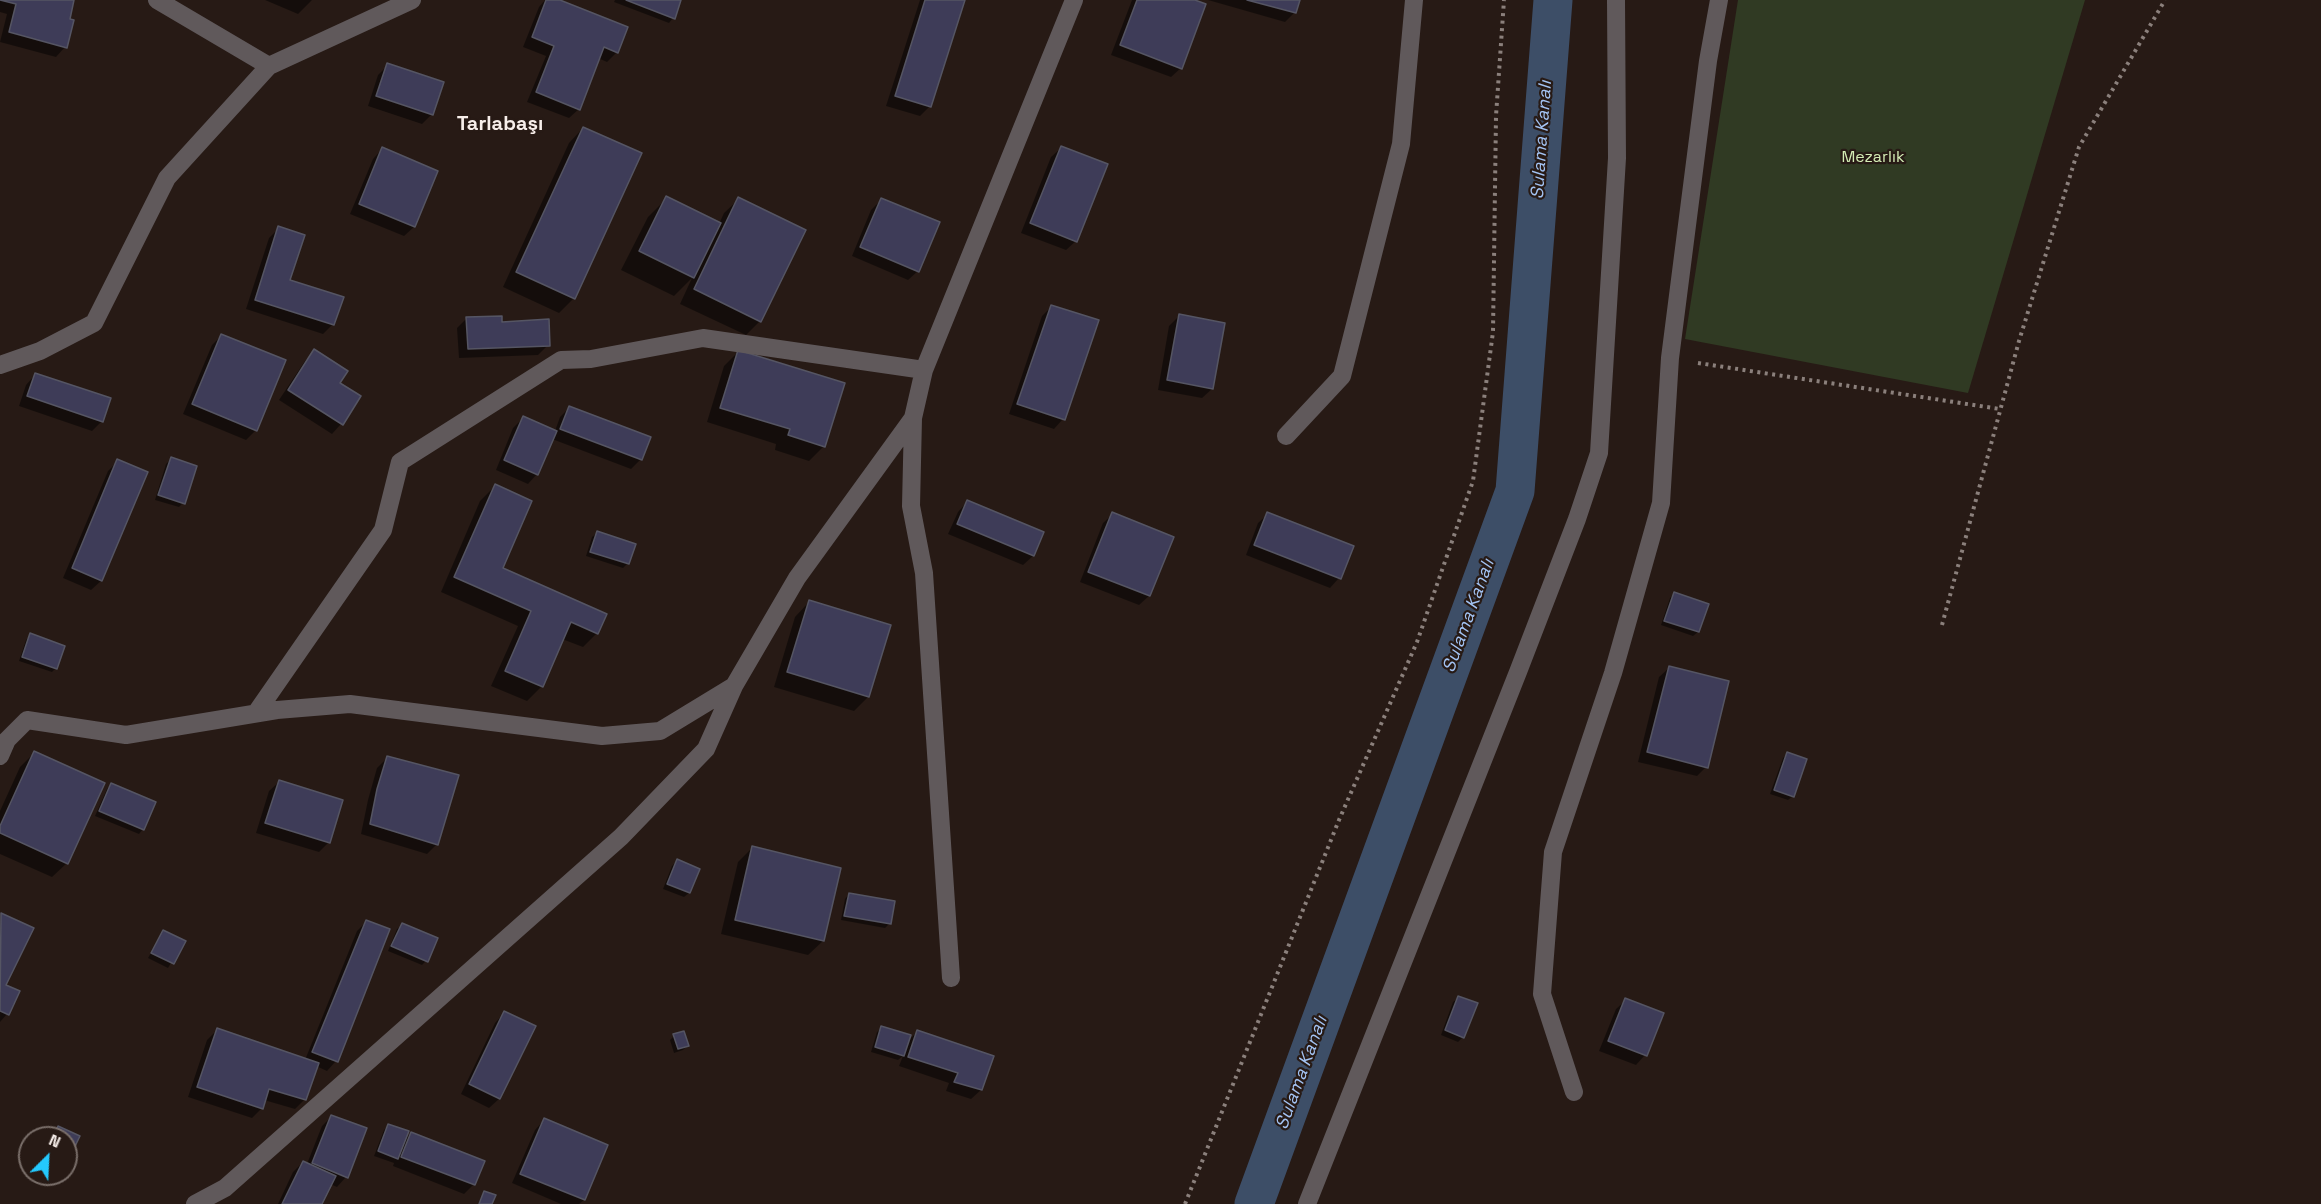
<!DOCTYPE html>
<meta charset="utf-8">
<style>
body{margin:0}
#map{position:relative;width:2321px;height:1204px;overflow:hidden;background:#271a15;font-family:"Space Grotesk",sans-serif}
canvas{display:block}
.north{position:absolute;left:18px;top:1126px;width:60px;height:60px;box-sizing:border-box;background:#271a15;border:2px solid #7a6f6a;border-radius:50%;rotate:24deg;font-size:16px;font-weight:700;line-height:24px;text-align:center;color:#f7eeea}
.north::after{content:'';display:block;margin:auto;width:21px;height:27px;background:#24c9fe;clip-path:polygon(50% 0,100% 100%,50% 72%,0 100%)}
</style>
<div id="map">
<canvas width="2321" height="1204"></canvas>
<div class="north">N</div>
</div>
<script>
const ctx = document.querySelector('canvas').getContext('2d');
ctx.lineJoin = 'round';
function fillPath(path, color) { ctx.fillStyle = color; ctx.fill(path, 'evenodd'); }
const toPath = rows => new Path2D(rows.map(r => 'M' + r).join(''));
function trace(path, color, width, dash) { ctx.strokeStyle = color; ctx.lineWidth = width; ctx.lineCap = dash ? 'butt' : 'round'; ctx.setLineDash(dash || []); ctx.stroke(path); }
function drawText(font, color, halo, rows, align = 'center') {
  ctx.font = font + ' "Space Grotesk",sans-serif'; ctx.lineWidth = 4.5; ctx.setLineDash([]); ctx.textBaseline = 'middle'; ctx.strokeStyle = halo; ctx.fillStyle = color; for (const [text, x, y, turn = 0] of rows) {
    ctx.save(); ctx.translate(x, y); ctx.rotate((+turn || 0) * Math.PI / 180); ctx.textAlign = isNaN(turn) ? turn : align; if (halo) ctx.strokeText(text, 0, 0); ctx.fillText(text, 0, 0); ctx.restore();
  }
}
fillPath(toPath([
 [1738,0,2085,0,1968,393,1685,339]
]), '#303a23');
fillPath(toPath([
 [0,0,73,0,65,47,56,57,0,42,7,14,0,12],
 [265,0,312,0,298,14],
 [545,0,556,0,617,52,607,62,598,58,579,109,569,118,527,102,546,56,523,47,539,7],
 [615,0,680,0,673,18,669,23,614,2],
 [920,0,961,0,930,106,920,116,886,106],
 [1132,0,1191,0,1181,68,1171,77,1111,55],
 [1208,0,1299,0,1295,12,1285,22],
 [388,65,432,114,422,124,368,106,378,75],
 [583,128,574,298,559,313,503,287,569,143],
 [1061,148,1076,241,1066,250,1021,233,1051,157],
 [382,149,414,227,404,236,350,214,373,159],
 [667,198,719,224,724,213,739,199,760,321,746,335,680,304,692,278,674,296,621,270,648,217],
 [881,200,918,271,908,280,852,256,871,210],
 [279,228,289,281,333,324,323,334,246,309,269,238],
 [1052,306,1097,321,1063,419,1054,429,1009,414,1042,316],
 [1179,316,1212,389,1202,398,1158,390,1169,326],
 [467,318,501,323,548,345,538,355,459,358,457,328],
 [222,335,256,430,246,440,183,414,212,345],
 [315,351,341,424,332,434,279,400,305,361],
 [738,352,824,446,809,461,775,450,776,444,707,422,724,366],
 [35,375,102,421,92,431,19,406,26,385],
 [570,407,641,459,631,469,552,439,537,474,528,484,496,470,513,428,523,418,555,431,560,417],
 [171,459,183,503,179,507,155,500,166,464],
 [118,461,146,473,101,581,91,590,63,578,108,471],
 [495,486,501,569,597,633,583,647,562,639,541,687,527,701,491,686,518,626,441,592,480,501],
 [967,502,1042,533,1033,556,1023,565,948,534,958,512],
 [1113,514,1172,537,1149,596,1139,605,1080,582,1103,523],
 [1268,514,1339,578,1330,588,1246,555,1258,523],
 [597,533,628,563,623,568,586,556,592,537],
 [1674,594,1698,632,1693,636,1661,625,1670,598],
 [809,602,868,697,854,711,774,687,795,617],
 [31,635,56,668,52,672,19,661,26,640],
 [1669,668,1706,767,1697,776,1638,762,1659,677],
 [34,753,67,863,52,877,0,854,0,811,20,767],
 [1787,754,1793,796,1788,800,1770,794,1783,758],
 [387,758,457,776,436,845,427,854,361,834,368,800,377,768],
 [279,782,329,842,319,852,256,833,269,791],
 [111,784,143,829,139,834,95,816,107,789],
 [752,848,823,941,808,955,721,934,738,862],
 [677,861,689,893,684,897,663,889,672,866],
 [849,894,890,923,885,928,841,920,845,899],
 [1,914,4,985,7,1014,0,1022],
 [366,922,336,1061,327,1071,316,1066,305,1099,295,1109,264,1100,262,1108,252,1118,188,1097,207,1040,217,1030,305,1060,357,931],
 [402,925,426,961,422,965,388,951,397,929],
 [163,932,184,941,168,968,148,958],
 [1458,998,1463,1037,1458,1042,1441,1035,1453,1002],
 [1626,1000,1645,1055,1636,1065,1599,1051,1616,1009],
 [504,1013,534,1027,499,1099,489,1108,461,1094,495,1023],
 [882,1028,907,1042,917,1032,981,1090,971,1099,946,1091,949,1083,899,1066,903,1056,898,1060,871,1052,877,1032],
 [674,1036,687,1046,683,1050,674,1053,670,1040],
 [332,1116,346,1177,337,1187,330,1184,320,1204,278,1204,293,1172,303,1162,307,1164,322,1126],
 [544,1120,584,1200,579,1204,561,1204,512,1183,535,1130],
 [389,1125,403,1141,411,1133,474,1184,464,1194,393,1166,394,1163,374,1156,384,1130]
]), '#0007');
trace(toPath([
 [1254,1204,1515,491,1553,0]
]), '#3d4e67', 39);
const building = toPath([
 [0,0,74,0,70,19,74,20,67,48,9,32,16,4,0,0],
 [546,0,560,0,628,27,618,53,604,47,580,110,536,92,554,46,532,37,546,0],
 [626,0,681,0,675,19,626,0],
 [925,0,965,0,931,107,895,96,925,0],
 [1137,0,1195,0,1206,4,1182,69,1120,45,1137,0],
 [1247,0,1300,0,1296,13,1247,0],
 [387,63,444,82,433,115,376,96,387,63],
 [583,127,642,153,575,299,516,272,583,127],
 [1061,146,1108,164,1077,242,1030,223,1061,146],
 [382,147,438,171,415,227,359,204,382,147],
 [666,196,721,223,694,278,639,251,666,196],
 [738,197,806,230,761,322,694,289,738,197],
 [881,198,940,222,919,272,860,247,881,198],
 [278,226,305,235,290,280,344,297,334,325,255,300,278,226],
 [1051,305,1099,320,1065,420,1017,404,1051,305],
 [1179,314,1225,323,1213,389,1167,380,1179,314],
 [502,316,502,322,549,319,550,346,468,349,466,317,502,316],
 [221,334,286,360,257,431,192,404,221,334],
 [314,349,348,371,340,383,361,396,343,425,288,390,314,349],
 [738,350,845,383,825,447,788,435,790,429,720,408,738,350],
 [35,373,111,398,103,422,27,396,35,373],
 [569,406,651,437,642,460,560,429,569,406],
 [523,416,557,431,538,475,504,460,523,416],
 [171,457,197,466,185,504,158,495,171,457],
 [117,459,148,472,102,581,72,568,117,459],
 [495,484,532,501,503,568,607,614,598,634,571,622,543,687,505,671,531,611,454,577,495,484],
 [967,500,1044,532,1034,556,957,524,967,500],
 [1112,512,1174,537,1150,596,1088,572,1112,512],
 [1267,512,1354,546,1341,579,1254,545,1267,512],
 [597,531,636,544,629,564,590,552,597,531],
 [1674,592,1709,604,1699,632,1664,621,1674,592],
 [809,600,891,625,869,697,787,672,809,600],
 [30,633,65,646,57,669,22,657,30,633],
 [1669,666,1729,681,1708,768,1647,752,1669,666],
 [34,751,105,783,68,864,0,833,0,826,34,751],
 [1787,752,1807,759,1794,797,1774,790,1787,752],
 [387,756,459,775,438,845,370,824,377,789,387,756],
 [279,780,343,800,330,843,265,823,279,780],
 [111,783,156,802,144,830,99,811,111,783],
 [752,846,841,868,824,941,735,920,752,846],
 [677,859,700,869,690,893,667,884,677,859],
 [849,893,895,901,891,924,844,916,849,893],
 [1,913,34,928,6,985,20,991,9,1015,0,1011,1,913],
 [366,920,390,929,338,1062,312,1052,366,920],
 [402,923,438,938,428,962,391,946,402,923],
 [163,930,186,941,174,964,151,953,163,930],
 [1458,996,1478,1003,1464,1038,1445,1030,1458,996],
 [1625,998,1664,1013,1647,1056,1608,1041,1625,998],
 [504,1011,536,1026,500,1099,469,1084,504,1011],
 [881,1026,911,1035,904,1056,875,1047,881,1026],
 [217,1028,319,1063,306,1100,269,1089,263,1109,197,1087,217,1028],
 [917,1030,994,1056,982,1090,954,1082,958,1073,908,1057,917,1030],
 [684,1031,689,1046,678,1049,673,1034,684,1031],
 [331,1115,367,1128,348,1178,312,1163,331,1115],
 [544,1118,608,1145,585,1200,520,1174,544,1118],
 [388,1124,409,1131,398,1159,378,1151,388,1124],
 [58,1126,80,1136,66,1165,66,1138,52,1138,58,1126],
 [411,1132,485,1161,475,1185,401,1157,411,1132],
 [303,1161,336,1176,322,1204,282,1204,303,1161],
 [484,1191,496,1195,492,1204,479,1204,484,1191]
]);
fillPath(building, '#3e3c58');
trace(building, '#555563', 1.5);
trace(toPath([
 [1698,363,2000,409],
 [1942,625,2019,341,2079,147,2165,0],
 [1185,1204,1339,820,1417,642,1473,481,1493,332,1496,116,1504,0]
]), '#8b807c', 4, [3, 4.5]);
trace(toPath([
 [157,0,269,66],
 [0,365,40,351,94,323,167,178,269,66,412,0],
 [1286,436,1342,376,1401,144,1414,0],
 [256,713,383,530,400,462,561,360,591,359,703,338,924,370],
 [0,756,7,740,27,720,126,735,277,710,350,704,602,736,660,731,734,686,797,578,913,418],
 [951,978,924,573,911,506,913,418,924,370,1074,0],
 [1574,1092,1542,994,1553,852,1613,673,1661,503,1670,358,1708,61,1719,0],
 [195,1204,225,1188,621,837,706,749,734,686],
 [1307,1204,1518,672,1577,519,1599,453,1617,158,1616,0]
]), '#60595b', 18);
drawText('16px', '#d4ecb5', '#271a15', [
 ["Mezarlık",1873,158]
]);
drawText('italic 18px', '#a3c3f3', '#271a15', [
 ["Sulama Kanalı",1542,140,-86],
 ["Sulama Kanalı",1469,616,-70],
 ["Sulama Kanalı",1302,1073,-70]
]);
drawText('bold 20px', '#f7eeea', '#271a15', [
 ["Tarlabaşı",500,125]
]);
</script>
